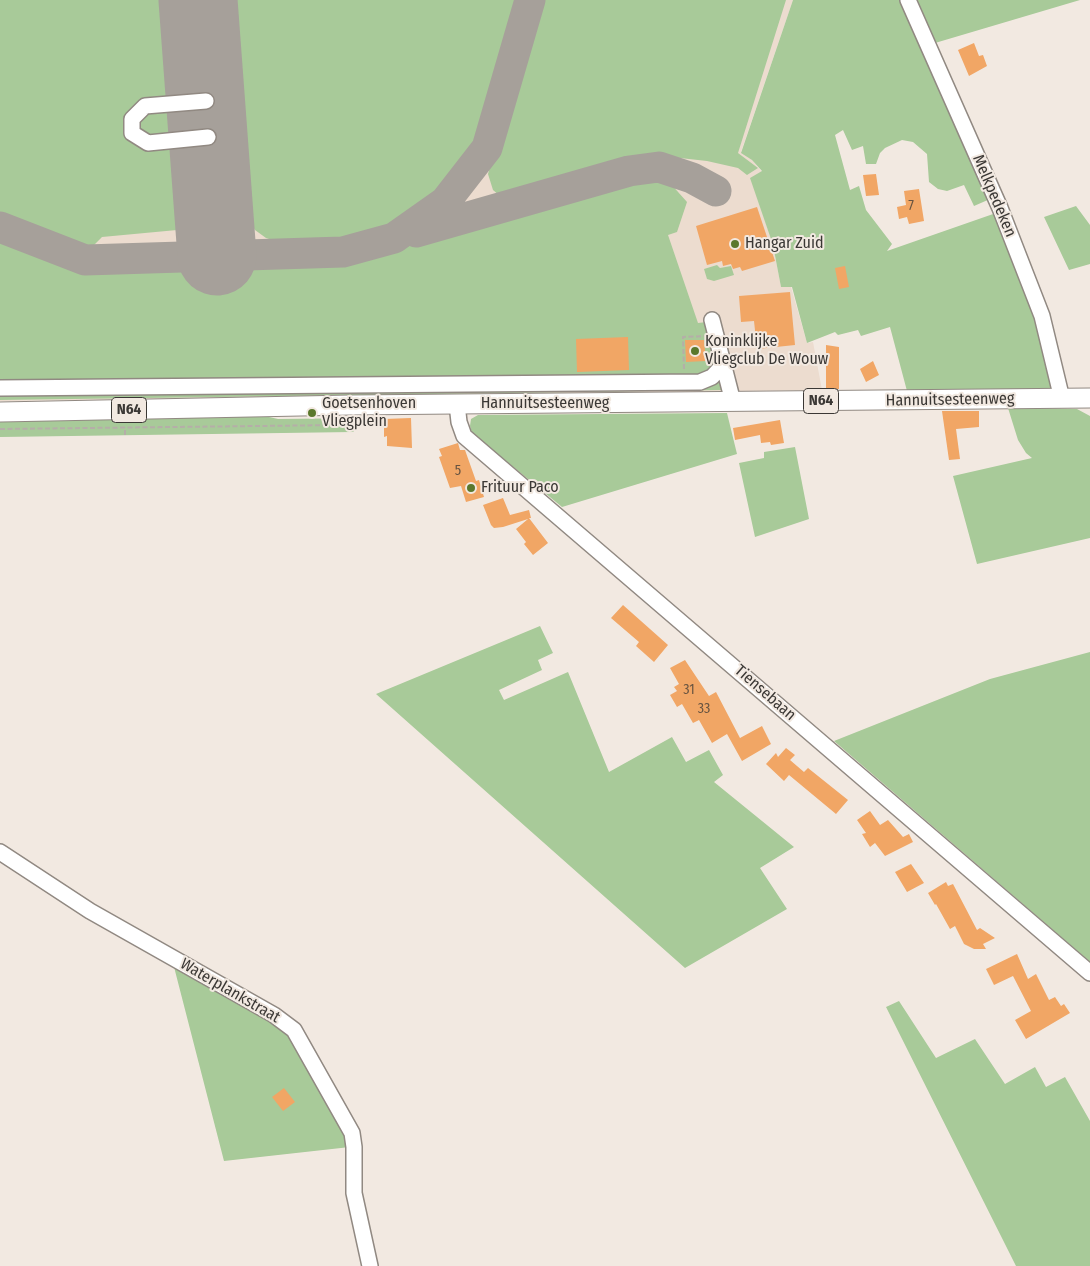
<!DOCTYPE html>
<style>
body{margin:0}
canvas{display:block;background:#f2e9e1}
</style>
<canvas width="1090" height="1266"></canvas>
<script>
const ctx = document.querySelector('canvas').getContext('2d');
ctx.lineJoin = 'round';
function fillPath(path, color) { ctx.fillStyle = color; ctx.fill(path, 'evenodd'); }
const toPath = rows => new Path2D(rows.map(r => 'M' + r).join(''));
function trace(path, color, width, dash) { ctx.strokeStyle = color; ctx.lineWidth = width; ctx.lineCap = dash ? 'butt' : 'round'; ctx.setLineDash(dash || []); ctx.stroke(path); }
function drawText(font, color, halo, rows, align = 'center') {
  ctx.font = font + ' "Fira Sans Condensed",sans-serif'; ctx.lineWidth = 4; ctx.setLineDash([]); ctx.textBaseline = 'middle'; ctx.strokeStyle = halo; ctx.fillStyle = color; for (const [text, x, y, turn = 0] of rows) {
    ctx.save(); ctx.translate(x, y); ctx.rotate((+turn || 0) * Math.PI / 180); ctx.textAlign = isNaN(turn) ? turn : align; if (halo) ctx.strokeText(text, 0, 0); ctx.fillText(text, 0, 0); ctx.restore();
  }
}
fillPath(toPath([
 [0,0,793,0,741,152,752,160,762,172,751,178,773,245,781,287,791,287,807,343,813,342,822,390,0,401]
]), '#ecdccf');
fillPath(toPath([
 [0,0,169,0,184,201,184,213,177,230,102,237,87,252,0,220],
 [225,0,523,0,483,138,456,174,435,194,385,230,347,242,288,245,266,238,255,230,241,207],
 [538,0,786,0,738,153,758,168,747,175,738,168,707,161,671,157,643,161,516,199,508,199,500,196,493,190,488,174],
 [793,0,900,0,990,199,974,206,964,185,947,191,938,189,929,182,927,154,913,142,902,140,885,148,880,153,876,164,866,164,863,146,852,150,843,130,835,135,850,190,859,186,866,210,892,244,887,251,996,213,1029,297,1046,351,1052,383,1050,389,907,391,890,327,861,336,858,330,838,335,835,332,807,343,792,287,781,287,773,245,750,178,762,171,752,160,741,153],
 [916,0,1080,0,935,43],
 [646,178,670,183,687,202,677,232,668,235,698,323,707,322,714,364,704,377,0,385,0,236,76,264,111,272,347,256,422,240,628,179],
 [1076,206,1090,225,1090,264,1069,270,1044,217],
 [717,265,720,268,731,266,734,275,714,281,707,279,704,269],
 [721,377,724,390,0,400,0,390],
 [1008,408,1077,409,1090,416,1090,538,977,564,953,476,1032,458,1026,453,1018,440],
 [727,413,737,454,562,507,472,433,470,426,471,419,478,415],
 [260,415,278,419,366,418,353,432,0,437,0,419],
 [795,447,809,519,755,537,739,463,764,458,764,452],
 [540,626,553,653,538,660,542,670,499,690,504,700,568,672,609,772,672,737,686,762,709,750,723,775,714,782,794,847,760,868,787,909,685,968,376,694],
 [1090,652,1090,962,834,741,990,679],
 [173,963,290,1030,349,1138,350,1147,224,1161],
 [899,1001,936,1058,975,1039,1005,1084,1035,1067,1046,1087,1065,1077,1090,1121,1090,1266,1016,1266,886,1007]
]), '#a8ca99');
trace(toPath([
 [0,227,85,260,343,252,394,238,445,202,487,148,530,0],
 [416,232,629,171,659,167,692,178,716,191]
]), '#a6a09a', 31);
trace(toPath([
 [198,0,217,256]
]), '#a6a09a', 79);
fillPath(toPath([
 [974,43,979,56,983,55,987,66,969,76,958,50],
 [876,174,879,195,866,196,863,175],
 [919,189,924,221,909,224,907,217,899,219,897,207,906,205,904,191],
 [757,207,775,261,742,271,740,267,733,269,731,264,723,266,722,261,707,265,696,226],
 [845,266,849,287,839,289,835,268],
 [790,292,795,345,757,349,754,321,741,322,739,296],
 [628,337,629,370,577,372,576,339],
 [685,340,704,340,706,361,686,362],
 [826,345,839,347,839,389,826,389],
 [873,361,879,375,866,382,860,369],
 [942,411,979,411,979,427,956,429,960,459,949,460],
 [411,418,412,448,387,446,387,436,384,437,384,419],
 [780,420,784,443,771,445,770,442,761,443,760,435,735,440,733,428],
 [458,443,460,450,465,450,476,481,479,480,484,497,466,502,461,486,450,488,439,457,442,456,439,449],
 [503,498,510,515,529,510,531,518,529,518,548,543,533,555,524,544,526,542,516,529,528,519,503,527,494,528,491,525,483,505],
 [623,605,668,645,654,662,636,646,639,642,611,618],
 [685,660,709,696,716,692,740,738,762,726,771,744,742,761,727,734,712,743,699,720,693,723,682,704,677,707,670,695,677,691,674,687,679,684,670,668],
 [786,748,795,755,790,760,804,772,808,768,848,800,836,814,789,775,784,781,766,764,776,753,778,757],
 [870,811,880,825,888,820,903,837,909,834,913,842,885,856,875,843,870,847,862,834,866,833,857,820],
 [911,864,924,883,907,892,895,872],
 [946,882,948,886,953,884,977,930,980,928,995,938,983,944,986,949,974,949,964,944,955,926,950,929,936,904,935,905,928,893],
 [1017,954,1028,979,1036,974,1049,1000,1055,997,1061,1006,1064,1004,1070,1013,1026,1039,1015,1020,1031,1011,1013,976,994,985,986,969],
 [284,1088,295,1102,283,1111,272,1097]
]), '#f1a665');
const minor = toPath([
 [908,0,1000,208,1042,316,1062,399],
 [206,101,145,106,132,119,132,133,148,143,208,137],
 [712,320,733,402],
 [0,388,700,382,712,377,724,364],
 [457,404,459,422,464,436,1090,973],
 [0,852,90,911,274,1015,294,1030,352,1133,354,1147,354,1193,370,1266]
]);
const major = toPath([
 [0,412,351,405,1090,398]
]);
trace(minor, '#918982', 18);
trace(major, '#918982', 21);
trace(toPath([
 [684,369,683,337,704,336],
 [0,429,344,425,354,420],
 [125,435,125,427]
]), '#b5aea8', 2, [5, 2.5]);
trace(minor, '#fff', 15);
trace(major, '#fff', 19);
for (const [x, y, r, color] of [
 [735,244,5,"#5b782c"],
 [695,351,5,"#5b782c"],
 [312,413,5,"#5b782c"],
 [471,488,5,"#5b782c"]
]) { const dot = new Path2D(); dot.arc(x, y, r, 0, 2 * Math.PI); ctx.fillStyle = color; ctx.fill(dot); trace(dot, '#f2e9e1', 2); }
drawText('14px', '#685441', null, [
 ["7",911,206],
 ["5",458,471],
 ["31",689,690],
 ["33",704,709]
]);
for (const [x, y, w] of [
 [821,401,35],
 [129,410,35]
]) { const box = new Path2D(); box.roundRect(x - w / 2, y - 12.5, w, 25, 4); ctx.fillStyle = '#f2e9e1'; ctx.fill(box); trace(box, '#3b3835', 1); }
drawText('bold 15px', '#3b3835', null, [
 ["N64",821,401],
 ["N64",129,410]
]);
drawText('16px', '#3b3835', '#f2e9e1', [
 ["Melkpedeken",994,196,67],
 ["Hannuitsesteenweg",950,400,-1],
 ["Hannuitsesteenweg",545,404],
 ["Tiensebaan",765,693,41],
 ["Waterplankstraat",230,991,30]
]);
drawText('16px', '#3b3835', '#f2e9e1', [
 ["Hangar Zuid",745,244],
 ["Koninklijke",705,342],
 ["Vliegclub De Wouw",705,360],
 ["Goetsenhoven",322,404],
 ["Vliegplein",322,422],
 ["Frituur Paco",481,488]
], 'left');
</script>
